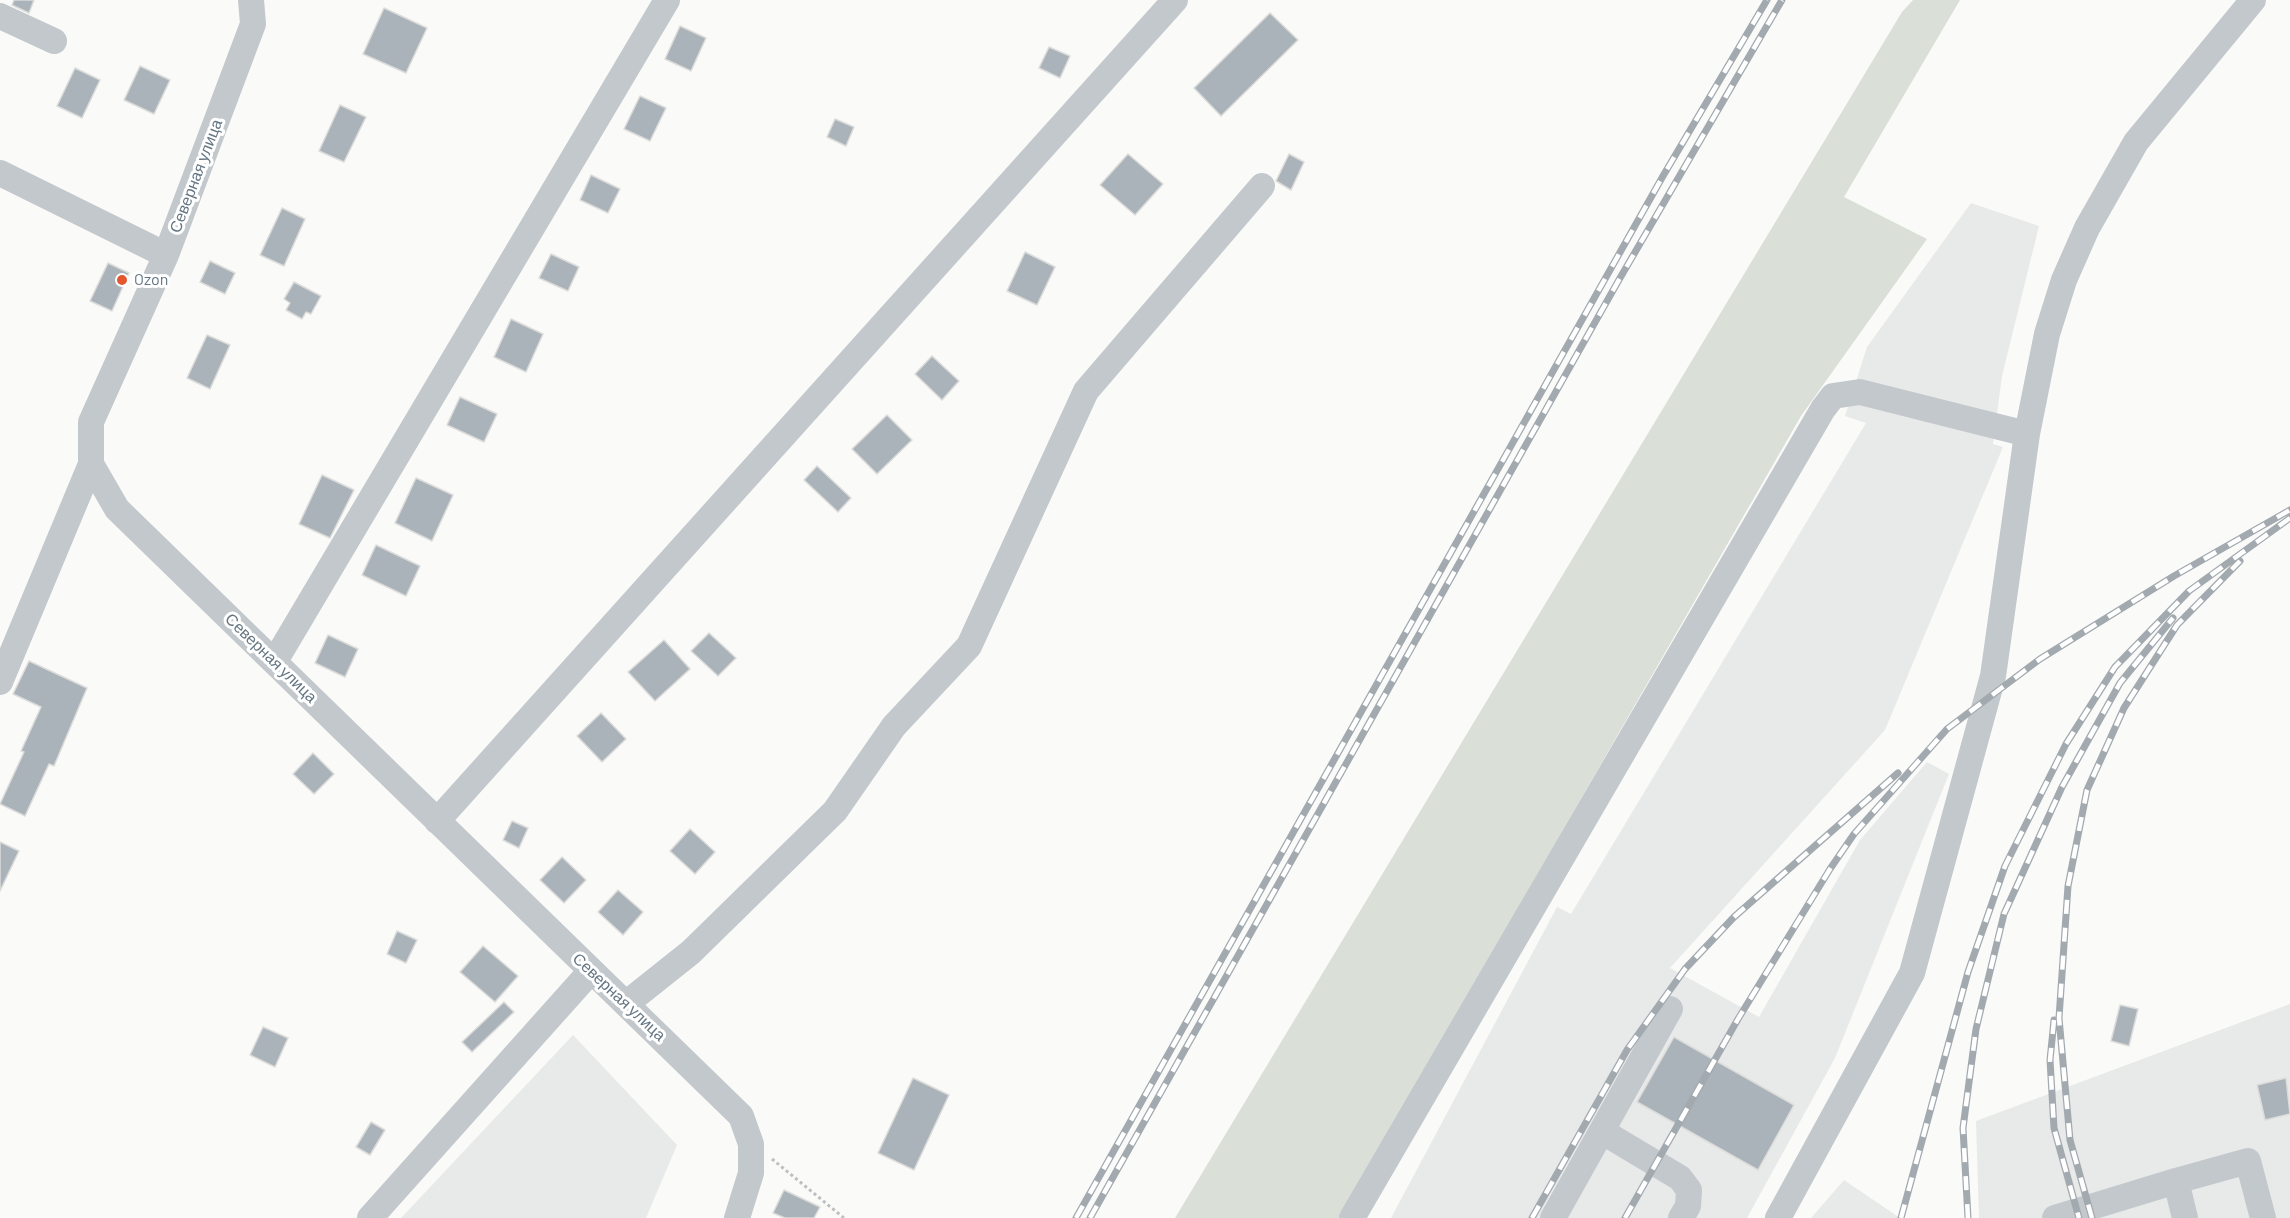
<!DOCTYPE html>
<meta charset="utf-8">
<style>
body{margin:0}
canvas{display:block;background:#fafaf8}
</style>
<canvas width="2290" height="1218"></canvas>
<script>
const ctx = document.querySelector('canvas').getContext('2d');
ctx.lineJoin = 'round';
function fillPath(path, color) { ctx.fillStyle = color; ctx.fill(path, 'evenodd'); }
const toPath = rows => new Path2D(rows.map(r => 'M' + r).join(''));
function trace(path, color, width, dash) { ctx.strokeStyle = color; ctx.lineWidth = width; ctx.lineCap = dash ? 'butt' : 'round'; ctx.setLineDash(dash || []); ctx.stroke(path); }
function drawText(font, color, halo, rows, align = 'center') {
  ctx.font = font + ' Barlow,sans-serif'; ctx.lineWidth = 6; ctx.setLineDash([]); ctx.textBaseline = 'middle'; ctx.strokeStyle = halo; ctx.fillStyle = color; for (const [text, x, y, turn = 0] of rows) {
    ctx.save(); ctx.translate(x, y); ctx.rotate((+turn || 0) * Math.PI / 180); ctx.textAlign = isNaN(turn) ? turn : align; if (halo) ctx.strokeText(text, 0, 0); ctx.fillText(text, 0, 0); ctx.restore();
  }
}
fillPath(toPath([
 [1971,203,2039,226,2002,376,1993,444,2003,447,1885,730,1670,968,1759,1017,1860,840,1927,762,1949,774,1835,1058,1747,1218,1391,1218,1557,907,1571,914,1866,423,1845,416,1867,347],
 [2290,1004,2290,1218,1979,1218,1976,1121],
 [573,1035,677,1145,646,1218,401,1218],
 [1844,1180,1900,1218,1811,1218]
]), '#e8e9e9');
fillPath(toPath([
 [1913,0,1960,0,1844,197,1927,239,1801,416,1340,1218,1175,1218,1902,12]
]), '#dadfd7');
const building = toPath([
 [14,0,34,0,29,13,12,5,14,0],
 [384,8,427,28,406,73,363,54,384,8],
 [1270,13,1298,40,1221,116,1194,88,1270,13],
 [680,26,706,38,691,71,665,59,680,26],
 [1049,47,1070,56,1060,78,1039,68,1049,47],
 [140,66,170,80,154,114,124,100,140,66],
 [75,68,100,80,82,118,57,106,75,68],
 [640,96,666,108,650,141,624,129,640,96],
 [340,105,366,117,344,162,319,151,340,105],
 [835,119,854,127,846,146,827,137,835,119],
 [1128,154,1163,184,1135,215,1100,185,1128,154],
 [1289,154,1304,162,1291,190,1276,181,1289,154],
 [591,175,620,189,608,213,580,200,591,175],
 [282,208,305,219,284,266,260,255,282,208],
 [1025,252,1055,267,1037,305,1007,291,1025,252],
 [551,254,579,267,568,291,539,278,551,254],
 [210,261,235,273,225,294,200,282,210,261],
 [108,263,129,273,112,311,90,301,108,263],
 [294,282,321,296,311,314,306,312,302,319,286,310,290,303,284,299,294,282],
 [511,319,543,334,526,372,494,357,511,319],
 [207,335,230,345,210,389,187,378,207,335],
 [932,356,959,381,942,400,915,374,932,356],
 [460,397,497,414,484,442,447,425,460,397],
 [887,415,912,440,877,474,852,449,887,415],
 [817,466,851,498,838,512,804,480,817,466],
 [322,475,354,490,330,538,299,524,322,475],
 [416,478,453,495,432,541,395,523,416,478],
 [376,545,420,566,406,596,362,575,376,545],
 [709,633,736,658,718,676,691,651,709,633],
 [328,635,358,649,345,677,315,663,328,635],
 [664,640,690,669,655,701,628,672,664,640],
 [29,661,87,688,54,766,49,764,25,816,0,804,24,752,21,751,41,707,13,694,29,661],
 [601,713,626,739,602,762,577,736,601,713],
 [313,753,334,774,314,794,293,774,313,753],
 [512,821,528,828,519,848,503,840,512,821],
 [690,829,715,852,695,874,670,851,690,829],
 [0,842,19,851,0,891,0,842],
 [562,857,586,880,564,903,540,880,562,857],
 [618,890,643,912,623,935,598,912,618,890],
 [397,931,417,940,406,963,387,954,397,931],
 [483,946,518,976,495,1002,460,972,483,946],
 [504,1002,514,1012,472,1052,462,1042,504,1002],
 [2120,1005,2138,1009,2129,1046,2111,1041,2120,1005],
 [263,1027,288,1038,275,1067,250,1055,263,1027],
 [1674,1037,1794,1105,1758,1170,1637,1102,1674,1037],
 [913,1078,949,1095,914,1170,878,1153,913,1078],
 [2286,1078,2290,1114,2265,1120,2257,1085,2286,1078],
 [371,1122,385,1130,370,1155,356,1147,371,1122],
 [784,1190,820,1207,814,1218,785,1218,773,1213,784,1190]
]);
fillPath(building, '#aab3b9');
trace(building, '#dcdcda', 1.5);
trace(toPath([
 [772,1159,844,1218]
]), '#bbbfc2', 3, [3, 3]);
trace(toPath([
 [251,0,253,24,166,255,91,422,91,464,117,509,741,1116,751,1144,751,1173,737,1218],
 [0,16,54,41],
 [0,173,166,255],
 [275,661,667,0],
 [0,682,91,464],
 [437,821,1175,0],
 [627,1003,691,952,835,811,894,726,969,646,1086,391,1262,186],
 [1603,1132,1680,1178,1689,1190,1688,1206,1681,1218],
 [370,1218,590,972],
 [1352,1218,1823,409,1833,396,1860,392,2027,434],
 [1553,1218,1670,1009],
 [1778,1218,1912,973,1993,676,2027,434,2047,334,2064,280,2087,228,2136,142,2253,0],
 [2055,1218,2176,1181],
 [2185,1218,2176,1181,2248,1161,2263,1218]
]), '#c3c8cc', 26);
const rail = toPath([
 [2054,1020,2050,1060,2054,1128,2079,1218],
 [1076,1218,1663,176,1767,0],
 [1090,1218,1620,278,1782,0],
 [1532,1218,1627,1050,1685,969,1734,917,1898,773],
 [1625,1218,1738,1019,1830,869,1854,834,1947,729,2040,659,2174,576,2290,510],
 [1901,1218,1968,972,2005,866,2066,744,2115,667,2189,591,2290,518],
 [1968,1218,1963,1128,1976,1029,2004,914,2062,787,2120,683,2173,618],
 [2092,1218,2070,1140,2059,1018,2068,886,2087,790,2124,708,2177,625,2240,561]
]);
trace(rail, '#a2aab0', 7);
trace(rail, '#fff', 4.5, [14]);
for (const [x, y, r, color] of [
 [122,280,6,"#e4572e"]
]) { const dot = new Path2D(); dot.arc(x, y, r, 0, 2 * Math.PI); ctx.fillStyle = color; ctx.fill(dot); trace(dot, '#fff', 2); }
drawText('16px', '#657683', '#fff', [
 ["Северная улица",196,176,-69],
 ["Северная улица",271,658,44],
 ["Северная улица",619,997,43]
]);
drawText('16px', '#657683', '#fff', [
 ["Ozon",134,280]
], 'left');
</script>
